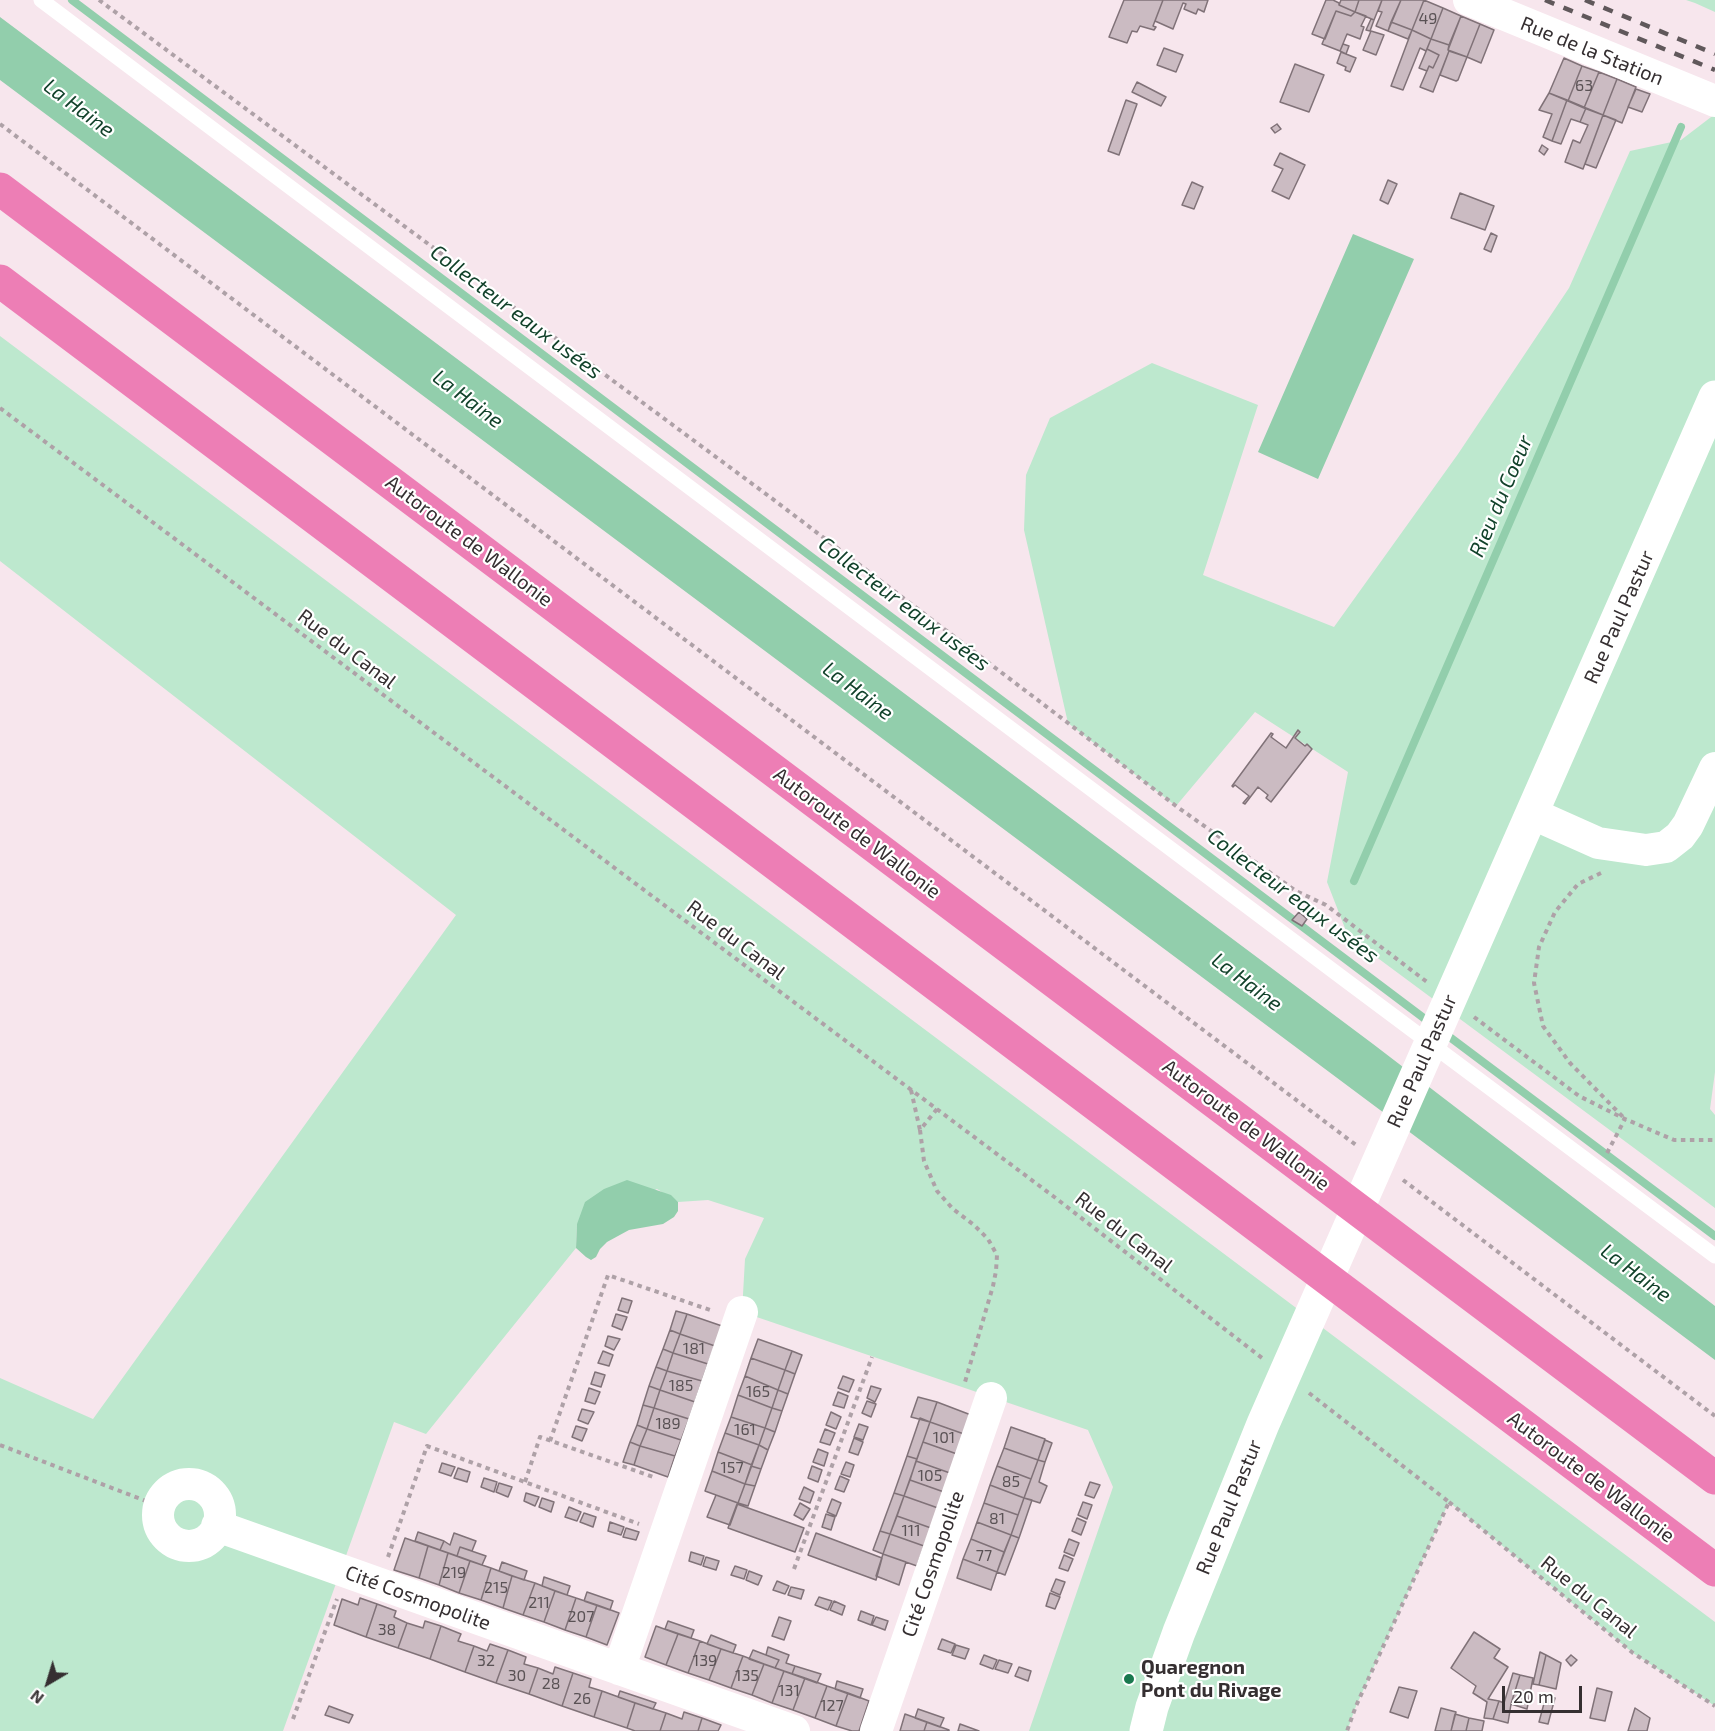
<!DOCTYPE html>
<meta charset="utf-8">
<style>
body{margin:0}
#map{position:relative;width:1715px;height:1731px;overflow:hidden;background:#f7e6ed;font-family:"Exo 2",sans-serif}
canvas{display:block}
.north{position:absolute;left:18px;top:1653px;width:60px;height:60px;-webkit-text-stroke:4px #fff;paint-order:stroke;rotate:218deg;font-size:16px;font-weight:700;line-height:24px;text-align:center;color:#352f31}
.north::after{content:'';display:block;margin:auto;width:21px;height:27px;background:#352f31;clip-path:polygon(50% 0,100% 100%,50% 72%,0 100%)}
.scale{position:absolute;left:1502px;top:1686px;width:80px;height:27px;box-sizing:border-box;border:3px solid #352f31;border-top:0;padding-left:8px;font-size:18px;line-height:21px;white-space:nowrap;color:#352f31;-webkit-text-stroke:4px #fff;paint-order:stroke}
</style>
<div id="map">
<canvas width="1715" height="1731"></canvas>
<div class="north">N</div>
<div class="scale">20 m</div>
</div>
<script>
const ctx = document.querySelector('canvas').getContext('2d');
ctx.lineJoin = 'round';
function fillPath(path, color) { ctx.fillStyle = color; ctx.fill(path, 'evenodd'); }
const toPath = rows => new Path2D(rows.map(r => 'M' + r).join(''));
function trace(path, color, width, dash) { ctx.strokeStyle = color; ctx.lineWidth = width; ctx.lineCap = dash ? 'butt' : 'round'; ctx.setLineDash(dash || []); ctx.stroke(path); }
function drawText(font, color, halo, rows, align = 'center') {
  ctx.font = font + ' "Exo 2",sans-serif'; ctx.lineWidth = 4.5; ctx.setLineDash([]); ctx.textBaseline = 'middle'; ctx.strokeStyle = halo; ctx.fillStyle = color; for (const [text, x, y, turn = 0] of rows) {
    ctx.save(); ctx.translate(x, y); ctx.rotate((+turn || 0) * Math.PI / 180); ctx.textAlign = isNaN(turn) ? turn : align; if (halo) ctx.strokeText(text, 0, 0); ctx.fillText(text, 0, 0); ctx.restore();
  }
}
fillPath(toPath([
 [1686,0,1715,0,1715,12,1695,3],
 [1715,114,1715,1072,1710,1109,1715,1115,1715,1208,1348,936,1327,882,1348,772,1255,712,1176,806,1068,723,1024,530,1026,475,1050,418,1152,363,1258,405,1203,575,1334,627,1458,454,1569,288,1630,151,1681,140],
 [0,336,1715,1622,1715,1706,1633,1653,1449,1502,1356,1706,1347,1731,1029,1731,1113,1487,1088,1430,742,1312,745,1259,764,1218,708,1200,678,1202,657,1189,577,1224,576,1248,426,1434,394,1422,283,1731,0,1731,0,1378,93,1419,456,915,0,561]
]), '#bde8ce');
fillPath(toPath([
 [0,17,1373,1044,1715,1306,1715,1360,0,80],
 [1353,234,1414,259,1318,479,1258,452],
 [627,1180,671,1195,678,1202,678,1211,674,1217,663,1224,629,1230,607,1242,600,1249,596,1257,591,1260,586,1257,576,1248,577,1224,585,1202,604,1189]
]), '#92ceac');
trace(toPath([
 [72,0,1433,1025],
 [1354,881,1681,127],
 [1443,1032,1715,1236]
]), '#92ceac', 8);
const building = toPath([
 [1124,0,1163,0,1153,26,1156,27,1154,30,1140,26,1137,32,1132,31,1127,43,1109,37,1124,0],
 [1163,0,1208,0,1204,12,1198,9,1196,14,1184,9,1186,4,1183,3,1173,29,1155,21,1163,0],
 [1326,0,1333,0,1339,3,1339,5,1355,12,1351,16,1336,11,1325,39,1312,34,1326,0],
 [1341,0,1359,0,1355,12,1339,5,1341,0],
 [1359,0,1382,0,1374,20,1355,12,1359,0],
 [1382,0,1401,0,1388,31,1376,26,1382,12,1378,11,1382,0],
 [1401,0,1424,0,1412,30,1391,22,1401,0],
 [1424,0,1443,8,1431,39,1412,30,1424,0],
 [1443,8,1461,16,1449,45,1431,39,1443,8],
 [1336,11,1351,16,1355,12,1366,16,1361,26,1364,27,1360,39,1347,34,1340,51,1322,44,1336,11],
 [1461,16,1480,24,1467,57,1448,50,1461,16],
 [1371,19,1374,20,1370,31,1366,30,1371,19],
 [1391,22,1412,30,1408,39,1388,31,1391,22],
 [1480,24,1494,30,1481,63,1467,57,1480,24],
 [1412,30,1431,39,1426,51,1420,48,1403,90,1391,86,1412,30],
 [1371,31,1384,35,1376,55,1363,50,1371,31],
 [1431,39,1449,45,1448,50,1449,51,1433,92,1420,87,1429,66,1433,68,1439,55,1427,49,1431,39],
 [1343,44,1349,46,1346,54,1340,51,1343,44],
 [1164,48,1183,55,1176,72,1157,65,1164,48],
 [1427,49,1439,55,1433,68,1429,66,1427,71,1419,68,1427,49],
 [1449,51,1467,57,1458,80,1456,81,1440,75,1449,51],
 [1341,52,1356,58,1350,72,1345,70,1346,67,1337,63,1341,52],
 [1564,58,1582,66,1568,101,1549,93,1564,58],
 [1295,64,1324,75,1309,112,1280,102,1295,64],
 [1582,66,1599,72,1584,108,1568,101,1582,66],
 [1599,72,1617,79,1603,115,1584,108,1599,72],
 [1617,79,1636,87,1622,123,1603,115,1617,79],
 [1137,82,1166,97,1161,106,1132,92,1137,82],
 [1636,89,1650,94,1642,112,1628,107,1636,89],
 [1549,93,1567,100,1552,141,1543,137,1552,114,1539,110,1549,93],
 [1126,100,1137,104,1119,155,1108,151,1126,100],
 [1567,100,1586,108,1580,122,1571,119,1561,144,1552,141,1567,100],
 [1586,108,1603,115,1583,169,1565,162,1573,140,1580,143,1588,125,1580,122,1586,108],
 [1603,115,1616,120,1596,168,1585,164,1603,115],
 [1277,124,1281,129,1275,133,1271,128,1277,124],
 [1542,145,1548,149,1544,155,1539,151,1542,145],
 [1280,153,1305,165,1289,199,1272,191,1283,169,1274,165,1280,153],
 [1388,180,1397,184,1388,204,1380,200,1388,180],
 [1192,182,1203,187,1194,209,1182,205,1192,182],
 [1460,193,1494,206,1485,230,1451,218,1460,193],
 [1491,233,1497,236,1491,252,1484,249,1491,233],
 [1298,730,1300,732,1295,738,1305,746,1307,744,1312,749,1271,802,1266,798,1268,795,1258,787,1245,804,1243,803,1249,796,1235,785,1233,787,1232,786,1271,733,1273,734,1271,737,1286,748,1298,730],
 [1299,912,1307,919,1302,926,1292,920,1299,912],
 [622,1298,632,1301,628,1313,618,1310,622,1298],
 [676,1311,687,1314,680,1334,670,1330,676,1311],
 [616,1314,627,1317,622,1330,612,1326,616,1314],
 [687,1314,722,1326,715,1346,680,1334,687,1314],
 [670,1330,680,1334,673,1353,663,1349,670,1330],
 [680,1334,715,1346,708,1364,673,1353,680,1334],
 [608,1336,620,1339,614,1350,605,1346,608,1336],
 [758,1339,792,1351,785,1370,751,1358,758,1339],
 [663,1349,673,1353,667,1371,656,1367,663,1349],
 [603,1351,613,1355,609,1366,598,1363,603,1351],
 [792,1351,802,1355,795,1374,785,1370,792,1351],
 [673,1353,708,1364,702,1381,667,1371,673,1353],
 [751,1358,785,1370,778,1390,745,1376,751,1358],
 [656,1367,667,1371,660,1390,649,1386,656,1367],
 [785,1370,795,1374,788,1394,778,1390,785,1370],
 [667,1371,702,1381,695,1402,660,1390,667,1371],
 [595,1372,605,1375,601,1387,591,1384,595,1372],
 [745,1376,778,1390,772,1408,738,1395,745,1376],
 [843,1376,854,1380,849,1392,838,1388,843,1376],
 [649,1386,660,1390,654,1408,643,1405,649,1386],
 [871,1386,881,1389,875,1402,867,1398,871,1386],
 [589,1388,600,1392,595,1404,585,1401,589,1388],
 [660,1390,695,1402,689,1419,654,1408,660,1390],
 [778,1390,788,1394,782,1411,772,1408,778,1390],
 [838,1392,848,1396,844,1408,833,1405,838,1392],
 [738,1395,772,1408,765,1428,731,1417,738,1395],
 [918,1397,937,1402,930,1422,911,1417,918,1397],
 [867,1401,876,1404,871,1417,862,1413,867,1401],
 [937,1402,971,1415,964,1434,930,1422,937,1402],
 [643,1405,654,1408,647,1429,637,1425,643,1405],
 [654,1408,689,1419,681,1440,647,1429,654,1408],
 [772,1408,782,1411,775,1432,765,1428,772,1408],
 [582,1409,594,1412,588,1424,578,1420,582,1409],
 [831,1412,841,1417,836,1429,826,1425,831,1412],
 [731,1417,765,1428,759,1445,725,1433,731,1417],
 [920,1418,930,1422,917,1459,907,1456,920,1418],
 [930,1422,964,1434,957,1454,923,1442,930,1422],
 [859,1424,868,1427,863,1440,854,1437,859,1424],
 [637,1425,647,1429,640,1446,630,1442,637,1425],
 [576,1426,587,1429,582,1441,572,1437,576,1426],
 [1011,1427,1045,1439,1038,1460,1004,1448,1011,1427],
 [765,1428,775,1432,768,1450,759,1445,765,1428],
 [647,1429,681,1440,675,1456,640,1446,647,1429],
 [825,1429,835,1433,830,1445,820,1442,825,1429],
 [725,1433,759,1445,752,1465,718,1452,725,1433],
 [854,1438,863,1442,858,1455,849,1452,854,1438],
 [1045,1440,1052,1443,1045,1462,1038,1460,1045,1440],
 [630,1442,640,1446,634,1465,623,1462,630,1442],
 [923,1442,957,1454,950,1473,916,1461,923,1442],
 [759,1445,768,1450,761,1469,751,1466,759,1445],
 [640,1446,675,1456,668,1477,634,1465,640,1446],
 [1004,1448,1038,1460,1031,1479,997,1466,1004,1448],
 [818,1449,828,1453,824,1466,813,1462,818,1449],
 [718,1452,752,1465,745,1484,712,1471,718,1452],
 [907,1456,917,1459,904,1496,894,1493,907,1456],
 [1038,1460,1045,1462,1039,1482,1047,1486,1040,1503,1024,1498,1038,1460],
 [916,1461,950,1473,944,1492,910,1480,916,1461],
 [846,1462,854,1465,850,1477,841,1474,846,1462],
 [442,1463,455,1467,451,1476,439,1472,442,1463],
 [751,1466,761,1469,755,1486,745,1484,751,1466],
 [812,1466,822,1470,818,1482,808,1478,812,1466],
 [997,1466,1031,1479,1024,1498,990,1485,997,1466],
 [458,1468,470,1472,467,1482,454,1478,458,1468],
 [712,1471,745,1484,738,1503,705,1491,712,1471],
 [840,1476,849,1480,844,1492,835,1489,840,1476],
 [484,1478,497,1482,494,1492,481,1487,484,1478],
 [910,1480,944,1492,938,1508,904,1496,910,1480],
 [1090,1482,1100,1485,1094,1498,1085,1495,1090,1482],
 [499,1483,512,1487,508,1497,496,1492,499,1483],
 [745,1484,755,1486,748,1506,738,1503,745,1484],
 [990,1485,1024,1498,1018,1515,984,1503,990,1485],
 [804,1487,814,1492,810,1503,799,1499,804,1487],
 [526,1493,539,1497,535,1506,524,1501,526,1493],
 [894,1493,904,1496,890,1534,880,1531,894,1493],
 [716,1495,738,1503,730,1525,707,1517,716,1495],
 [904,1496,938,1508,931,1528,897,1516,904,1496],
 [542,1498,554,1502,551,1512,539,1507,542,1498],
 [1024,1498,1032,1500,1019,1538,1011,1535,1024,1498],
 [832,1499,841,1503,836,1516,827,1512,832,1499],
 [1083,1502,1092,1505,1087,1519,1078,1515,1083,1502],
 [800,1503,810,1509,803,1520,794,1515,800,1503],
 [984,1503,1018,1515,1011,1535,977,1522,984,1503],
 [737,1504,804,1528,795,1552,728,1528,737,1504],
 [569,1507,581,1512,577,1521,565,1517,569,1507],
 [584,1513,596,1517,593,1527,580,1522,584,1513],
 [826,1514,835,1517,831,1530,822,1527,826,1514],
 [897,1516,931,1528,924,1546,890,1534,897,1516],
 [1077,1518,1086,1522,1081,1535,1072,1531,1077,1518],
 [610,1522,624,1527,621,1535,608,1531,610,1522],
 [977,1522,1011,1535,1004,1552,971,1539,977,1522],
 [626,1528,639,1532,636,1540,623,1537,626,1528],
 [880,1531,890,1534,883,1554,873,1550,880,1531],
 [418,1532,444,1541,440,1550,415,1541,418,1532],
 [454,1533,476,1541,472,1551,460,1547,457,1556,440,1550,444,1541,450,1545,454,1533],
 [816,1533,882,1558,876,1580,808,1555,816,1533],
 [890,1534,924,1546,917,1566,883,1554,890,1534],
 [1011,1535,1019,1538,1005,1575,997,1572,1011,1535],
 [405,1538,428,1546,419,1578,394,1570,405,1538],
 [971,1539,1004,1552,997,1572,963,1559,971,1539],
 [1069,1539,1079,1543,1074,1556,1064,1552,1069,1539],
 [428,1546,448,1553,439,1585,419,1578,428,1546],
 [460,1547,486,1556,482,1565,457,1556,460,1547],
 [691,1552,704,1556,701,1565,689,1561,691,1552],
 [448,1553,470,1561,459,1593,439,1585,448,1553],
 [883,1554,906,1562,899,1585,876,1576,883,1554],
 [1064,1555,1073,1559,1068,1571,1059,1568,1064,1555],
 [706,1557,719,1561,716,1570,703,1566,706,1557],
 [963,1559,997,1572,991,1590,957,1578,963,1559],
 [470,1561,491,1568,481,1600,459,1593,470,1561],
 [502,1562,527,1571,524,1580,499,1571,502,1562],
 [735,1566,747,1570,744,1579,731,1575,735,1566],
 [491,1568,512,1576,503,1608,481,1600,491,1568],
 [749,1571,762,1576,758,1585,746,1580,749,1571],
 [512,1576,535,1583,523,1615,503,1608,512,1576],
 [544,1577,570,1586,567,1595,542,1586,544,1577],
 [1056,1579,1065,1582,1060,1595,1051,1591,1056,1579],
 [777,1581,789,1586,785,1594,773,1590,777,1581],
 [535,1583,555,1591,544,1622,523,1615,535,1583],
 [791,1587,804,1590,801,1599,788,1595,791,1587],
 [555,1591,576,1598,565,1630,544,1622,555,1591],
 [587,1592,613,1601,610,1610,584,1601,587,1592],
 [1050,1593,1060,1597,1055,1609,1046,1606,1050,1593],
 [819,1597,832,1601,828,1610,815,1605,819,1597],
 [360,1598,377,1604,366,1637,334,1625,342,1599,358,1605,360,1598],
 [576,1598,597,1605,586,1637,565,1630,576,1598],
 [834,1601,845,1606,842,1615,830,1610,834,1601],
 [377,1604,396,1611,394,1617,407,1623,398,1648,366,1637,377,1604],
 [597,1605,619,1613,607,1645,586,1637,597,1605],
 [861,1611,874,1616,871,1625,858,1620,861,1611],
 [779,1617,791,1621,784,1640,772,1636,779,1617],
 [876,1617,888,1621,885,1630,872,1625,876,1617],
 [425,1621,441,1626,430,1659,398,1648,407,1623,423,1628,425,1621],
 [668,1621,694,1630,691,1638,665,1629,668,1621],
 [441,1626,461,1634,458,1641,474,1646,465,1672,430,1659,441,1626],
 [656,1626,678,1634,666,1665,645,1657,656,1626],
 [1474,1632,1500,1649,1494,1658,1508,1667,1488,1699,1499,1701,1493,1719,1484,1718,1487,1702,1473,1693,1476,1686,1451,1668,1474,1632],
 [678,1634,700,1641,688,1673,666,1665,678,1634],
 [711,1635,736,1645,733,1653,707,1644,711,1635],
 [942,1639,955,1644,951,1653,938,1649,942,1639],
 [700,1641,721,1649,709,1680,688,1673,700,1641],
 [490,1644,508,1650,496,1683,465,1672,474,1646,487,1651,490,1644],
 [956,1645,969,1649,965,1659,952,1655,956,1645],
 [768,1647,789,1655,786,1663,795,1666,792,1674,775,1668,779,1660,766,1655,768,1647],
 [721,1649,743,1656,731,1688,709,1680,721,1649],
 [508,1650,526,1657,524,1664,538,1668,529,1694,496,1683,508,1650],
 [753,1650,779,1660,775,1668,749,1659,753,1650],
 [1540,1652,1546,1655,1539,1685,1533,1684,1540,1652],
 [984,1655,997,1660,993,1669,980,1664,984,1655],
 [1546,1655,1561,1663,1556,1689,1539,1685,1546,1655],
 [1571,1655,1577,1660,1571,1666,1566,1660,1571,1655],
 [743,1656,764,1664,752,1695,731,1688,743,1656],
 [999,1660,1012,1664,1008,1673,995,1669,999,1660],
 [764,1664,784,1671,772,1703,752,1695,764,1664],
 [795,1666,821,1674,817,1683,792,1674,795,1666],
 [555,1667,573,1673,562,1706,529,1694,538,1668,553,1674,555,1667],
 [1019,1667,1031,1671,1028,1681,1015,1676,1019,1667],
 [784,1671,805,1678,793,1710,772,1703,784,1671],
 [573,1673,591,1679,589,1687,602,1691,594,1717,562,1706,573,1673],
 [1513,1673,1520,1675,1511,1704,1508,1723,1493,1719,1499,1701,1504,1703,1513,1673],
 [1520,1675,1533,1678,1527,1709,1511,1704,1520,1675],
 [805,1678,827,1686,815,1718,793,1710,805,1678],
 [837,1681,863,1689,860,1698,835,1689,837,1681],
 [827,1686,848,1693,836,1726,815,1718,827,1686],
 [1399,1687,1417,1691,1408,1718,1390,1712,1399,1687],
 [1597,1688,1612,1692,1605,1721,1590,1718,1597,1688],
 [602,1691,635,1703,627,1728,594,1717,602,1691],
 [620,1691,656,1703,653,1709,618,1697,620,1691],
 [848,1693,869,1701,859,1731,852,1731,836,1726,848,1693],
 [1546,1696,1555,1698,1548,1724,1539,1722,1546,1696],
 [635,1703,666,1713,660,1731,635,1731,627,1728,635,1703],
 [329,1706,353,1715,349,1723,325,1715,329,1706],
 [1441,1708,1456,1712,1451,1731,1435,1731,1441,1708],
 [1635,1708,1650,1718,1647,1731,1628,1731,1635,1708],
 [918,1709,944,1718,940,1727,915,1718,918,1709],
 [684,1712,702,1718,698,1731,660,1731,666,1713,682,1719,684,1712],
 [905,1714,927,1722,924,1731,900,1731,905,1714],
 [1455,1714,1469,1718,1466,1731,1451,1731,1455,1714],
 [702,1718,721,1725,718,1731,698,1731,702,1718],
 [1469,1718,1484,1721,1482,1731,1466,1731,1469,1718],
 [927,1722,949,1730,949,1731,924,1731,927,1722],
 [960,1724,979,1731,958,1731,960,1724]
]);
fillPath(building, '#cbbbc2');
trace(building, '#807278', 1.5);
trace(toPath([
 [99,0,770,497,1068,723,1176,806,1296,891,1326,905,1427,982],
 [0,124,1356,1145],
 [0,408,1053,1196,1262,1358],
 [1601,873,1578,884,1555,912,1539,947,1534,983,1543,1026,1570,1063,1623,1117],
 [1474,1017,1579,1096,1625,1119,1674,1140,1715,1140],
 [911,1090,920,1130],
 [937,1109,920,1130,924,1161,937,1191,953,1209,974,1225,988,1239,997,1255,996,1271,993,1286,965,1382],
 [1607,1153,1625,1119],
 [1403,1180,1715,1416],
 [1309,1393,1449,1502,1356,1706,1347,1731],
 [550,1441,608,1275,713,1311],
 [0,1445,159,1506],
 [525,1482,540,1437,656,1478],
 [1449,1502,1633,1653,1715,1706],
 [388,1557,427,1446,639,1524],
 [794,1569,872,1357],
 [293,1719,337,1599]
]), '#aea1a7', 4, [4.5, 4.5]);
trace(toPath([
 [41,0,1344,979,1715,1256]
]), '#fff', 15);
trace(toPath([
 [1469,0,1715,101],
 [1533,814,1598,843,1646,850,1666,847,1680,836,1688,825,1715,768],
 '158 1515a31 31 0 1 1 62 0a31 31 0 1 1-62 0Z',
 [217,1526,794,1731],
 [619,1669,742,1312],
 [876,1731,991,1398]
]), '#fff', 32);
trace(toPath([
 [1146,1731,1152,1707,1179,1632,1263,1424,1715,397]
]), '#fff', 33);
trace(toPath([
 [0,189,1715,1478],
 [0,281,1715,1570]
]), '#ed7eb5', 33);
trace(toPath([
 [1545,0,1715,70],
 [1585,0,1715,54]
]), '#60585b', 4.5, [10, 10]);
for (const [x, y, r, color] of [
 [1129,1679,6,"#1a794f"]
]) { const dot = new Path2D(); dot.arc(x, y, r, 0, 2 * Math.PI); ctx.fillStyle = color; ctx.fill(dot); trace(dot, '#fff', 2); }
drawText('16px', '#5a5255', null, [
 ["49",1428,19],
 ["63",1584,86],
 ["181",694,1349],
 ["185",681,1386],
 ["165",758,1392],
 ["189",668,1424],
 ["161",745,1430],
 ["101",944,1438],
 ["157",732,1468],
 ["105",930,1476],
 ["85",1011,1482],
 ["81",997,1519],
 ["111",911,1531],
 ["77",984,1556],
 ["219",454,1573],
 ["215",496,1588],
 ["211",539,1603],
 ["207",581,1617],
 ["38",387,1630],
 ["32",486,1661],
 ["139",705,1661],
 ["30",517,1676],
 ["135",747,1676],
 ["28",551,1684],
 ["131",789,1691],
 ["26",582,1699],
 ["127",832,1706]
]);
drawText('20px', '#352f31', '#fff', [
 ["Rue de la Station",1592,51,22],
 ["Autoroute de Wallonie",469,541,37],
 ["Rue Paul Pastur",1619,617,-66],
 ["Rue du Canal",347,649,37],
 ["Autoroute de Wallonie",857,833,37],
 ["Rue du Canal",736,940,37],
 ["Rue Paul Pastur",1422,1061,-66],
 ["Autoroute de Wallonie",1246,1125,37],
 ["Rue du Canal",1124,1232,38],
 ["Autoroute de Wallonie",1591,1477,37],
 ["Rue Paul Pastur",1229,1507,-68],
 ["Cité Cosmopolite",933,1564,-71],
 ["Rue du Canal",1589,1597,39],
 ["Cité Cosmopolite",418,1598,20]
]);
drawText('bold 20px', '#352f31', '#fff', [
 ["Quaregnon",1141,1667],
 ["Pont du Rivage",1141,1690]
], 'left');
drawText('italic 21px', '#12422b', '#fff', [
 ["La Haine",79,108,37],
 ["Collecteur eaux usées",516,312,37],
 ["La Haine",468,399,37],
 ["Rieu du Coeur",1501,496,-67],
 ["Collecteur eaux usées",904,604,37],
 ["La Haine",858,691,37],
 ["Collecteur eaux usées",1293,896,37],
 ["La Haine",1247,982,37],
 ["La Haine",1636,1273,37]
]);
</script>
